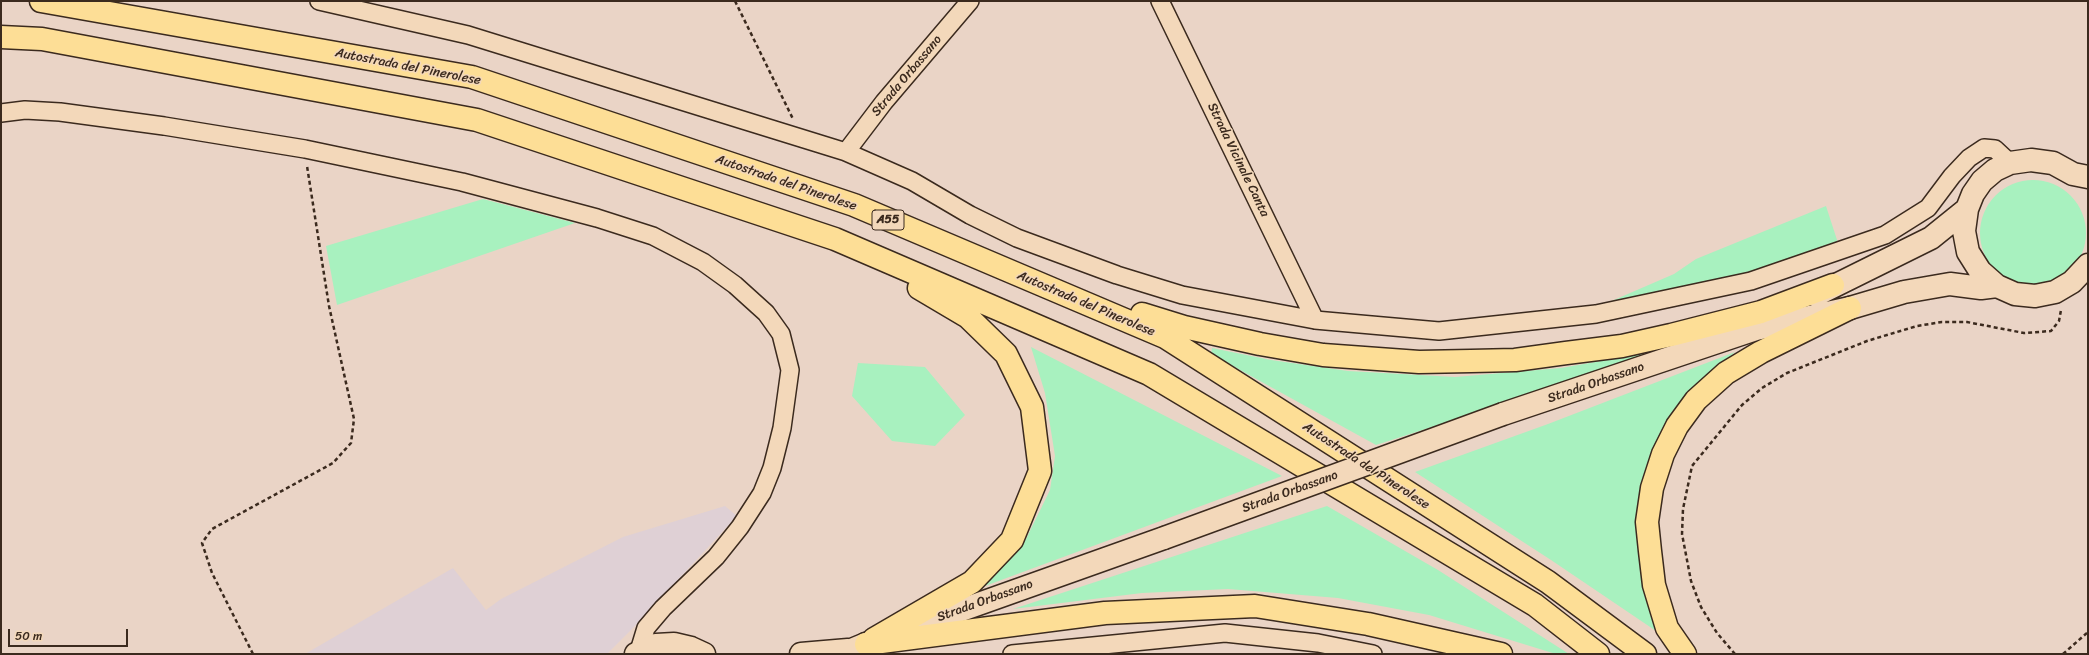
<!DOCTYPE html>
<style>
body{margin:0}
#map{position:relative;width:2089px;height:655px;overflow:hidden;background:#ead4c6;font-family:Sriracha,sans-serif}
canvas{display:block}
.frame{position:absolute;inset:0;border:2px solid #3b2a1e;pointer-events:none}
.scale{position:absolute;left:8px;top:629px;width:120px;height:18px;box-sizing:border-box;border:2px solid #3b2a1e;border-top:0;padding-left:5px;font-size:12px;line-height:14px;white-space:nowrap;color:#3b2a1e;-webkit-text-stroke:3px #f3d8ba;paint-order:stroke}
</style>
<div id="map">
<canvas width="2089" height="655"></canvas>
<div class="frame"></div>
<div class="scale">50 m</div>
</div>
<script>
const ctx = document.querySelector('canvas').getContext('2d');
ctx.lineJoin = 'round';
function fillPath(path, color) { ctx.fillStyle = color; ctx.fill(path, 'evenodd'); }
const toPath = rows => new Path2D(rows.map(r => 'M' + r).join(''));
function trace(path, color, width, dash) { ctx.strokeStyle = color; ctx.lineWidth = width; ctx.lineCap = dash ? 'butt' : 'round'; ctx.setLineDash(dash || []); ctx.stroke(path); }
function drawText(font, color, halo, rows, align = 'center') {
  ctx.font = font + ' Sriracha,sans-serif'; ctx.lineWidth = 3; ctx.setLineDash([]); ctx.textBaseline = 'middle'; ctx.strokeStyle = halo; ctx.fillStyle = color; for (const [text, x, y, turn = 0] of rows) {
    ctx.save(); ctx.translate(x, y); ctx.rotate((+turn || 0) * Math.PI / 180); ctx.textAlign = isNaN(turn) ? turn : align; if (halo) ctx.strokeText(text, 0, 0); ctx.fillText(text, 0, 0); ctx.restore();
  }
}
fillPath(toPath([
 [725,506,737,516,637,624,607,654,305,654,453,568,486,610,501,599,623,537]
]), '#dfd0d5');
fillPath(toPath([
 '1980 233a53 53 0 1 1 106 0a53 53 0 1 1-106 0Z',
 [483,199,575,223,337,305,326,246],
 [1826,206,1838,243,1741,277,1643,299,1607,303,1674,274,1696,259],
 [1031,347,1282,476,985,586,1026,539,1050,490,1055,456,1045,393],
 [1212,348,1271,360,1348,371,1455,377,1561,368,1647,353,1522,398,1376,445,1211,354],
 [1735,352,1715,370,1639,507,1637,543,1643,584,1659,633,1551,560,1415,472,1548,424],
 [858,363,925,367,965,415,935,446,892,441,852,396],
 [1327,506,1438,570,1569,654,1556,654,1429,615,1338,598,1228,589,1142,593,1013,609]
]), '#a8f1bf');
const minor = toPath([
 [319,1,468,35,846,152,912,181,970,215,1017,238,1117,275,1182,295,1315,320,1439,331,1596,314,1751,281,1885,235,1928,208,1952,176,1969,158,1984,148,1995,149,2010,163],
 [1160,1,1315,320],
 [1,113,25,110,60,112,164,126,305,149,462,182,597,218,653,236,703,262,735,285,766,313,781,334,790,370,782,428,772,468,762,493,740,527,716,557,663,608,646,628,639,651],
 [846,152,884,102,970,1],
 [1012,654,1225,633,1318,643,1373,654]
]);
const secondary = toPath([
 [2088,177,2073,174,2053,163,2031,160,2010,163,1995,170,1982,181,1973,194,1967,209,1964,231,1968,252,1980,271,1997,286,2015,294,2035,296,2055,292,2072,282,2088,265],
 [1816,295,1931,238,1967,209],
 [1503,414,1756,329,1850,308,1904,292,1950,284,1981,288,1997,286],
 [636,654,656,645,674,644,691,648,704,654],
 [801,654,848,650],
 [842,654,866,644,1164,538]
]);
const motorway = toPath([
 [41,1,472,77,854,205,1165,337,1548,582,1645,654],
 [1,37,42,39,477,120,835,239,1149,374,1535,605,1598,654],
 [1142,314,1184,327,1260,344,1323,355,1419,362,1471,361,1515,360,1566,353,1622,346,1671,335,1761,312,1833,285],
 [874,639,972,582,1012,540,1040,471,1032,407,1006,354,968,317,919,288],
 [866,644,1105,613,1255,606,1368,624,1501,654],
 [1685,654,1667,628,1654,585,1650,551,1647,522,1652,488,1663,454,1677,426,1696,400,1726,373,1761,352,1850,308]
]);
trace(minor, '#3b2a1e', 20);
trace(secondary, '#3b2a1e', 25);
trace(motorway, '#3b2a1e', 25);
trace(toPath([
 [735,1,793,119],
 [253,654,212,573,202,543,212,529,333,463,351,443,354,419,329,306,307,166],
 [1735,654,1717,633,1701,607,1691,581,1682,534,1683,509,1692,466,1742,405,1762,388,1787,373,1867,341,1917,326,1942,322,1967,322,2024,333,2051,331,2059,321,2061,310],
 [2063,654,2088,632]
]), '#3b2a1e', 2.5, [4, 3]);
trace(minor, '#f3d8ba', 17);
trace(secondary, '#f3d8ba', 22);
trace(motorway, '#fdde96', 22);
const secondaryBridge = toPath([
 [1164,538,1503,414]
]);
trace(secondaryBridge, '#3b2a1e', 25, []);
trace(secondaryBridge, '#f3d8ba', 22);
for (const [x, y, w] of [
 [888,220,32]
]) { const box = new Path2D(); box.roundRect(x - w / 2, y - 10, w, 20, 3); ctx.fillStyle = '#f3d8ba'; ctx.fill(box); trace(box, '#3b2a1e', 1); }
drawText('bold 12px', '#3b2a1e', null, [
 ["A55",888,220]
]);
drawText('13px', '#3b2a1e', '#f3d8ba', [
 ["Autostrada del Pinerolese",408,67,11],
 ["Strada Orbassano",907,76,-50],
 ["Strada Vicinale Canta",1238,160,64],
 ["Autostrada del Pinerolese",786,183,19],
 ["Autostrada del Pinerolese",1086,304,23],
 ["Strada Orbassano",1596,383,-19],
 ["Autostrada del Pinerolese",1366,466,33],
 ["Strada Orbassano",1290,492,-20],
 ["Strada Orbassano",985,601,-20]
]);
</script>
